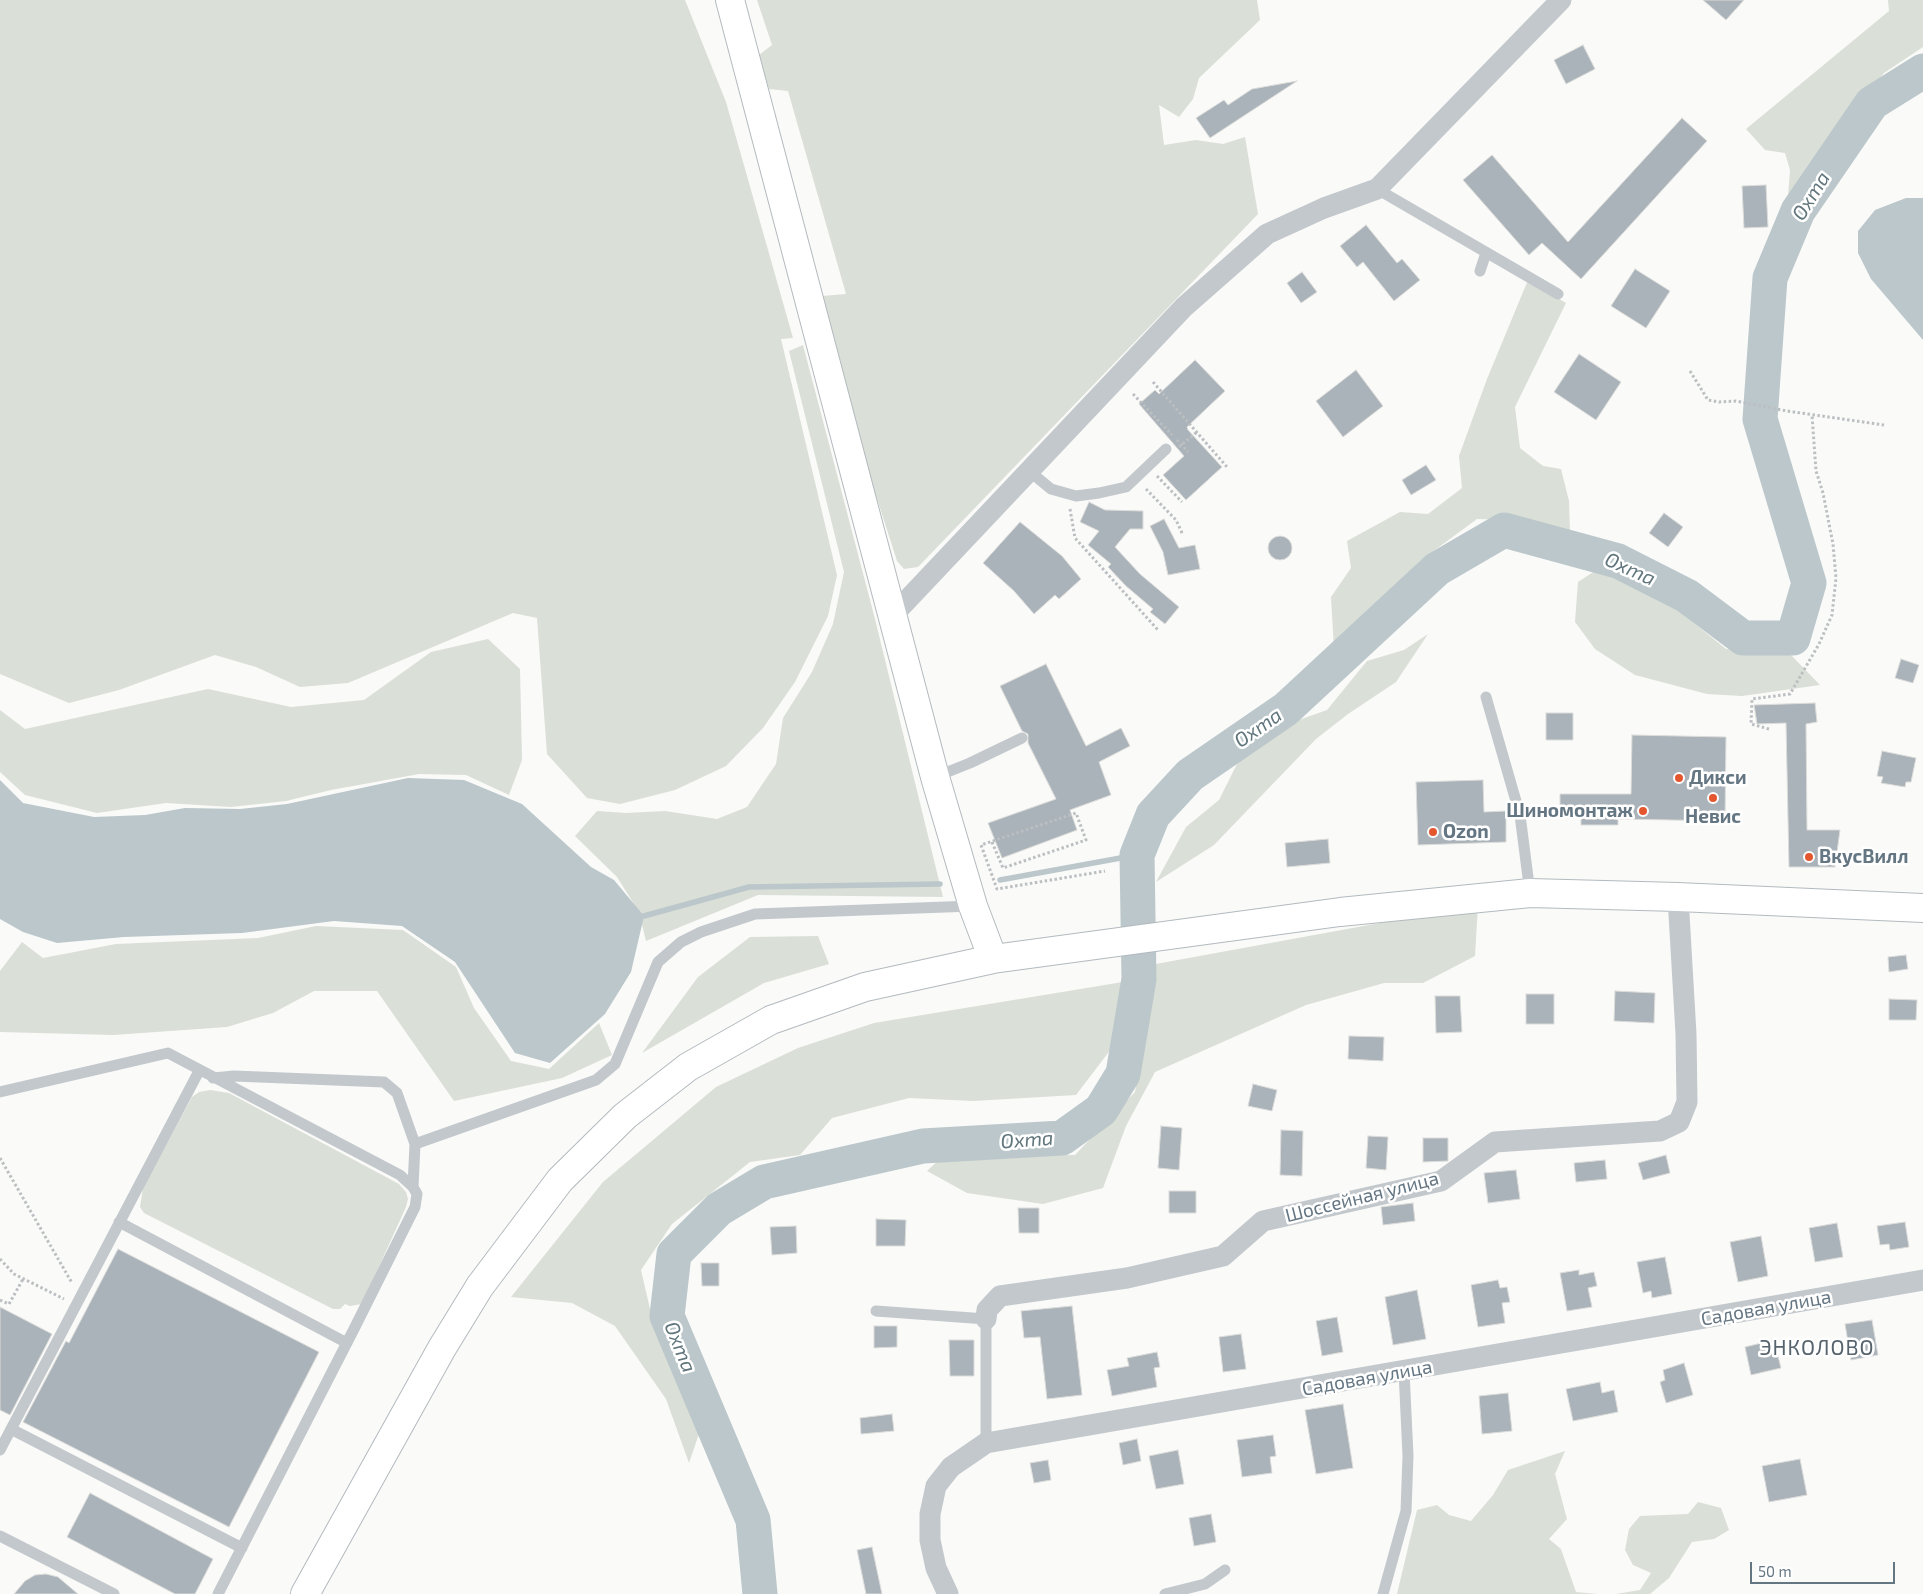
<!DOCTYPE html>
<meta charset="utf-8">
<style>
body{margin:0}
#map{position:relative;width:1923px;height:1594px;overflow:hidden;background:#fafaf8;font-family:"Exo 2",sans-serif}
canvas{display:block}
.scale{position:absolute;left:1750px;top:1562px;width:145px;height:22px;box-sizing:border-box;border:2px solid #657683;border-top:0;padding-left:6px;font-size:15px;line-height:18px;white-space:nowrap;color:#657683;-webkit-text-stroke:4px #fff;paint-order:stroke}
</style>
<div id="map">
<canvas width="1923" height="1594"></canvas>
<div class="scale">50 m</div>
</div>
<script>
const ctx = document.querySelector('canvas').getContext('2d');
ctx.lineJoin = 'round';
function fillPath(path, color) { ctx.fillStyle = color; ctx.fill(path, 'evenodd'); }
const toPath = rows => new Path2D(rows.map(r => 'M' + r).join(''));
function trace(path, color, width, dash) { ctx.strokeStyle = color; ctx.lineWidth = width; ctx.lineCap = dash ? 'butt' : 'round'; ctx.setLineDash(dash || []); ctx.stroke(path); }
function drawText(font, color, halo, rows, align = 'center') {
  ctx.font = font + ' "Exo 2",sans-serif'; ctx.lineWidth = 5; ctx.setLineDash([]); ctx.textBaseline = 'middle'; ctx.strokeStyle = halo; ctx.fillStyle = color; for (const [text, x, y, turn = 0] of rows) {
    ctx.save(); ctx.translate(x, y); ctx.rotate((+turn || 0) * Math.PI / 180); ctx.textAlign = isNaN(turn) ? turn : align; if (halo) ctx.strokeText(text, 0, 0); ctx.fillText(text, 0, 0); ctx.restore();
  }
}
fillPath(toPath([
 [0,0,685,0,726,102,793,338,781,339,837,575,828,616,795,682,763,728,726,766,675,790,620,804,587,798,547,754,537,618,513,613,348,683,300,687,256,667,215,655,119,690,69,703,0,674],
 [757,0,1257,0,1260,20,1199,78,1193,99,1179,117,1159,105,1164,145,1196,140,1223,144,1245,137,1258,214,918,567,904,569,897,561,834,364,841,363,822,296,846,294,788,91,769,89,759,55,772,45],
 [1888,0,1923,0,1923,47,1884,73,1788,197,1790,170,1785,153,1765,150,1746,129,1889,11],
 [1528,280,1566,303,1515,407,1520,448,1543,466,1561,469,1569,501,1570,534,1528,520,1477,519,1420,561,1334,649,1331,597,1351,568,1347,541,1400,512,1428,514,1462,488,1459,456,1487,379],
 [803,345,875,619,943,897,758,895,646,941,639,912,617,877,575,836,597,811,626,813,665,811,717,819,747,807,776,764,783,718,812,672,833,624,844,572,789,351],
 [1601,567,1657,593,1726,649,1790,654,1820,685,1742,696,1707,694,1635,675,1595,649,1575,622,1578,582],
 [1428,634,1396,682,1348,714,1316,739,1214,845,1156,882,1186,827,1219,800,1240,758,1282,726,1327,710,1367,661,1404,650],
 [488,639,520,669,522,760,509,795,466,775,419,774,331,790,286,801,231,807,166,803,97,813,25,795,0,772,0,710,25,729,208,689,291,707,364,700,431,652],
 [1478,905,1475,956,1423,983,1384,983,1306,1005,1155,1072,1126,1126,1103,1188,1043,1204,967,1193,927,1171,944,1155,1075,1155,1135,1092,1156,964],
 [316,926,403,930,456,967,474,1008,511,1061,549,1069,599,1023,612,1055,562,1078,454,1101,377,991,314,991,273,1013,227,1027,113,1035,0,1032,0,971,22,942,43,958,116,944,258,938],
 [818,936,829,964,764,983,642,1053,698,977,750,937],
 [1123,982,1111,1049,1076,1095,973,1101,909,1098,832,1118,800,1155,750,1162,672,1224,641,1270,654,1326,676,1354,689,1399,702,1425,689,1463,666,1399,615,1326,572,1303,511,1297,603,1182,716,1087,798,1048,874,1023],
 [210,1090,229,1093,399,1184,406,1192,408,1199,406,1207,362,1304,350,1306,345,1304,340,1309,333,1309,144,1213,140,1207,143,1188,192,1097,199,1092],
 [1565,1451,1555,1474,1567,1519,1549,1539,1561,1549,1576,1592,1597,1594,1397,1594,1417,1510,1437,1505,1449,1515,1471,1521,1493,1495,1508,1470],
 [1698,1502,1721,1508,1729,1530,1714,1539,1692,1542,1669,1578,1650,1594,1616,1594,1640,1590,1651,1573,1633,1565,1625,1550,1629,1529,1640,1516,1688,1514]
]), '#dadfd7');
fillPath(toPath([
 [1906,198,1923,198,1923,340,1871,279,1858,253,1858,231,1875,210],
 [408,778,464,780,522,804,591,867,614,880,644,916,631,972,605,1014,550,1063,515,1053,455,962,402,926,334,921,242,933,124,937,57,943,23,932,0,919,0,780,23,803,94,817,145,815,185,808,240,809,287,804]
]), '#bbc7cb');
trace(toPath([
 [1000,880,1137,855],
 [644,916,749,887,940,884]
]), '#bbc7cb', 5.5);
trace(toPath([
 [760,1594,753,1520,667,1316,674,1254,719,1209,764,1182,923,1146,1062,1138,1101,1110,1123,1074,1139,979,1137,855,1153,815,1190,775,1286,709,1437,569,1504,530,1618,561,1687,596,1743,638,1793,638,1809,583,1760,419,1770,278,1798,211,1872,103,1923,71]
]), '#bbc7cb', 35);
const building = toPath([
 [1703,0,1744,0,1726,20,1703,0],
 [1583,45,1595,69,1566,84,1554,60,1583,45],
 [1297,81,1210,138,1196,118,1224,100,1228,105,1252,89,1297,81],
 [1682,118,1707,141,1581,279,1542,243,1529,255,1463,180,1492,155,1568,242,1682,118],
 [1766,185,1768,227,1744,228,1742,186,1766,185],
 [1366,225,1397,263,1402,259,1420,280,1394,301,1363,262,1357,267,1340,246,1366,225],
 [1635,269,1670,291,1646,328,1611,306,1635,269],
 [1302,272,1317,292,1301,303,1287,283,1302,272],
 [1579,354,1621,382,1596,420,1554,392,1579,354],
 [1195,360,1225,391,1187,427,1188,430,1222,467,1186,500,1163,475,1184,456,1139,404,1155,390,1159,394,1195,360],
 [1356,370,1383,406,1343,437,1316,401,1356,370],
 [1426,465,1436,480,1411,495,1402,480,1426,465],
 [1089,502,1105,510,1143,511,1143,529,1130,529,1115,547,1140,574,1179,607,1165,624,1150,612,1153,609,1126,586,1108,567,1111,564,1088,545,1099,531,1080,522,1089,502],
 [1664,513,1683,527,1668,547,1649,533,1664,513],
 [1164,519,1179,548,1195,545,1200,569,1168,575,1163,552,1150,526,1164,519],
 [1020,522,1062,556,1081,579,1059,599,1055,595,1034,614,1014,591,983,563,1020,522],
 '1268 548a12 12 0 1 1 24 0a12 12 0 1 1-24 0Z',
 [1901,659,1919,665,1913,683,1895,678,1901,659],
 [1046,664,1086,746,1121,728,1130,746,1099,762,1111,795,1070,810,1077,830,1002,858,988,823,1056,799,1028,743,1028,734,1022,731,1000,686,1046,664],
 [1815,703,1817,722,1806,724,1807,830,1840,830,1835,867,1789,867,1786,723,1757,724,1754,705,1815,703],
 [1546,713,1573,713,1573,740,1546,740,1546,713],
 [1632,735,1726,737,1725,821,1618,819,1618,825,1581,825,1581,810,1560,810,1560,794,1631,794,1632,735],
 [1882,751,1916,758,1911,782,1906,782,1905,787,1881,783,1883,777,1877,776,1882,751],
 [1483,780,1484,812,1506,811,1506,842,1418,845,1416,782,1483,780],
 [1328,839,1330,863,1287,867,1285,843,1328,839],
 [1906,955,1908,969,1889,972,1888,957,1906,955],
 [1615,991,1655,993,1654,1023,1614,1021,1615,991],
 [1526,994,1554,994,1554,1024,1526,1024,1526,994],
 [1435,996,1460,996,1462,1032,1436,1033,1435,996],
 [1889,999,1917,1000,1916,1020,1889,1020,1889,999],
 [1349,1036,1384,1037,1383,1061,1348,1059,1349,1036],
 [1253,1084,1277,1090,1272,1111,1248,1106,1253,1084],
 [1161,1126,1182,1128,1179,1170,1158,1168,1161,1126],
 [1281,1130,1303,1131,1302,1176,1280,1175,1281,1130],
 [1368,1136,1388,1137,1386,1170,1366,1168,1368,1136],
 [1423,1138,1448,1138,1448,1161,1423,1162,1423,1138],
 [1666,1155,1670,1173,1643,1180,1638,1163,1666,1155],
 [1605,1160,1607,1179,1576,1182,1574,1163,1605,1160],
 [1516,1170,1520,1199,1488,1203,1484,1173,1516,1170],
 [1169,1191,1196,1191,1196,1213,1169,1213,1169,1191],
 [1413,1203,1415,1221,1383,1225,1381,1207,1413,1203],
 [1018,1208,1039,1208,1039,1233,1019,1233,1018,1208],
 [876,1219,906,1220,905,1246,876,1246,876,1219],
 [1905,1222,1909,1247,1890,1250,1889,1244,1880,1245,1877,1226,1905,1222],
 [1837,1223,1843,1257,1815,1262,1809,1228,1837,1223],
 [796,1226,797,1253,772,1255,770,1227,796,1226],
 [1761,1236,1768,1276,1738,1282,1730,1242,1761,1236],
 [118,1249,319,1352,229,1527,23,1422,66,1341,69,1343,118,1249],
 [1665,1257,1672,1294,1652,1298,1651,1291,1643,1293,1637,1262,1665,1257],
 [701,1263,719,1263,719,1286,702,1286,701,1263],
 [1579,1270,1579,1275,1594,1272,1597,1286,1588,1288,1592,1307,1567,1311,1560,1273,1579,1270],
 [1498,1280,1500,1288,1507,1287,1510,1302,1502,1303,1505,1323,1478,1327,1471,1285,1498,1280],
 [1417,1290,1426,1339,1393,1345,1385,1297,1417,1290],
 [1072,1306,1082,1395,1047,1399,1040,1337,1024,1338,1021,1311,1072,1306],
 [0,1307,52,1334,10,1415,0,1410,0,1307],
 [1337,1317,1343,1352,1322,1356,1316,1321,1337,1317],
 [1872,1320,1878,1355,1851,1360,1845,1324,1872,1320],
 [874,1326,897,1326,897,1347,874,1348,874,1326],
 [1241,1334,1246,1369,1223,1372,1219,1337,1241,1334],
 [949,1340,974,1340,974,1376,950,1376,949,1340],
 [1774,1340,1781,1368,1751,1375,1745,1347,1774,1340],
 [1157,1352,1160,1367,1154,1368,1157,1387,1112,1396,1107,1370,1129,1366,1127,1358,1157,1352],
 [1684,1363,1693,1395,1666,1403,1660,1382,1665,1380,1663,1370,1684,1363],
 [1600,1382,1602,1393,1614,1390,1618,1412,1573,1421,1566,1389,1600,1382],
 [1508,1393,1512,1431,1482,1434,1479,1396,1508,1393],
 [1343,1404,1353,1468,1316,1474,1305,1410,1343,1404],
 [892,1414,894,1431,861,1434,860,1418,892,1414],
 [1273,1435,1276,1456,1270,1457,1272,1473,1242,1477,1237,1440,1273,1435],
 [1137,1439,1141,1461,1123,1465,1119,1443,1137,1439],
 [1178,1450,1184,1484,1156,1489,1149,1456,1178,1450],
 [1800,1459,1807,1495,1769,1502,1762,1466,1800,1459],
 [1048,1460,1051,1480,1034,1483,1030,1463,1048,1460],
 [90,1493,213,1559,195,1594,175,1594,67,1537,90,1493],
 [1211,1514,1216,1542,1194,1546,1189,1518,1211,1514],
 [872,1547,882,1594,866,1594,857,1550,872,1547],
 [46,1574,58,1577,78,1594,14,1594,25,1581,35,1575,46,1574]
]);
fillPath(building, '#aab3b9');
trace(building, '#dcdcda', 1);
const secondary = toPath([
 [730,0,935,777,973,906,993,959],
 [305,1594,442,1348,480,1286,560,1180,625,1116,688,1067,771,1020,865,987,993,959,1340,912,1530,893,1678,897,1923,908]
]);
trace(secondary, '#b3babf', 30);
trace(toPath([
 [1690,371,1708,400,1719,402,1736,401,1787,411,1884,425],
 [1153,382,1227,467],
 [1133,394,1172,435],
 [1179,447,1197,432],
 [1157,476,1182,502],
 [1146,489,1176,520,1183,535],
 [1070,509,1075,538,1158,630],
 [1769,729,1751,724,1752,699,1790,694,1819,644,1832,615,1836,578,1833,544,1823,493,1816,471,1812,415],
 [992,842,1003,868,1086,840,1076,813,981,845,997,889,1105,871],
 [0,1158,72,1283],
 [0,1259,14,1274,64,1299],
 [0,1300,9,1304,23,1279]
]), '#bbbfc2', 3, [2.5, 2.5]);
trace(toPath([
 [1377,189,1558,294],
 [1480,271,1486,253],
 [1028,470,1051,489,1076,496,1099,493,1126,487,1166,449],
 [1486,697,1520,815,1530,893],
 [935,777,970,763,1022,738],
 [213,1078,234,1076,384,1082,397,1093,415,1144,596,1080,615,1064,658,962,681,942,701,932,755,914,973,906],
 [0,1092,168,1053,400,1175,413,1187,417,1194,415,1207,355,1327,218,1594],
 [413,1187,415,1144],
 [119,1222,347,1343],
 [876,1311,986,1319,986,1443],
 [11,1429,242,1548],
 [0,1450,199,1071],
 [0,1536,114,1594],
 [1165,1594,1205,1584,1225,1570],
 [1383,1594,1406,1511,1408,1456,1404,1371]
]), '#c3c8cc', 11);
trace(toPath([
 [893,615,1184,307,1267,234,1324,208,1377,189,1561,0],
 [986,1319,987,1310,1000,1296,1127,1278,1223,1256,1263,1221,1441,1181,1495,1142,1660,1131,1679,1122,1687,1102,1686,1034,1678,897],
 [948,1594,936,1568,930,1540,930,1514,936,1486,951,1467,986,1443,1923,1280]
]), '#c3c8cc', 21);
trace(secondary, '#fff', 28);
trace(toPath([
 [1177,440,1188,452]
]), '#bbbfc2', 3, [2.5, 2.5]);
for (const [x, y, r, color] of [
 [1679,778,5,"#e4572e"],
 [1713,798,5,"#e4572e"],
 [1643,811,5,"#e4572e"],
 [1433,832,5,"#e4572e"],
 [1809,857,5,"#e4572e"]
]) { const dot = new Path2D(); dot.arc(x, y, r, 0, 2 * Math.PI); ctx.fillStyle = color; ctx.fill(dot); trace(dot, '#fff', 2); }
drawText('bold 19px', '#657683', '#fff', [
 ["Дикси",1689,778],
 ["Шиномонтаж",1633,811,"right"],
 ["Невис",1713,817,"center"],
 ["Ozon",1443,832],
 ["ВкусВилл",1819,857]
], 'left');
drawText('19px', '#657683', '#fff', [
 ["Шоссейная улица",1362,1197,-14],
 ["Садовая улица",1766,1308,-10],
 ["Садовая улица",1367,1378,-10]
]);
drawText('italic 20px', '#60757c', '#fff', [
 ["Охта",1811,196,-58],
 ["Охта",1630,569,24],
 ["Охта",1258,728,-35],
 ["Охта",1027,1140,-4],
 ["Охта",680,1347,68]
]);
ctx.letterSpacing = '1px';
drawText('21px', '#57646e', '#fff', [
 ["ЭНКОЛОВО",1817,1348]
]);
ctx.letterSpacing = '0px';
</script>
